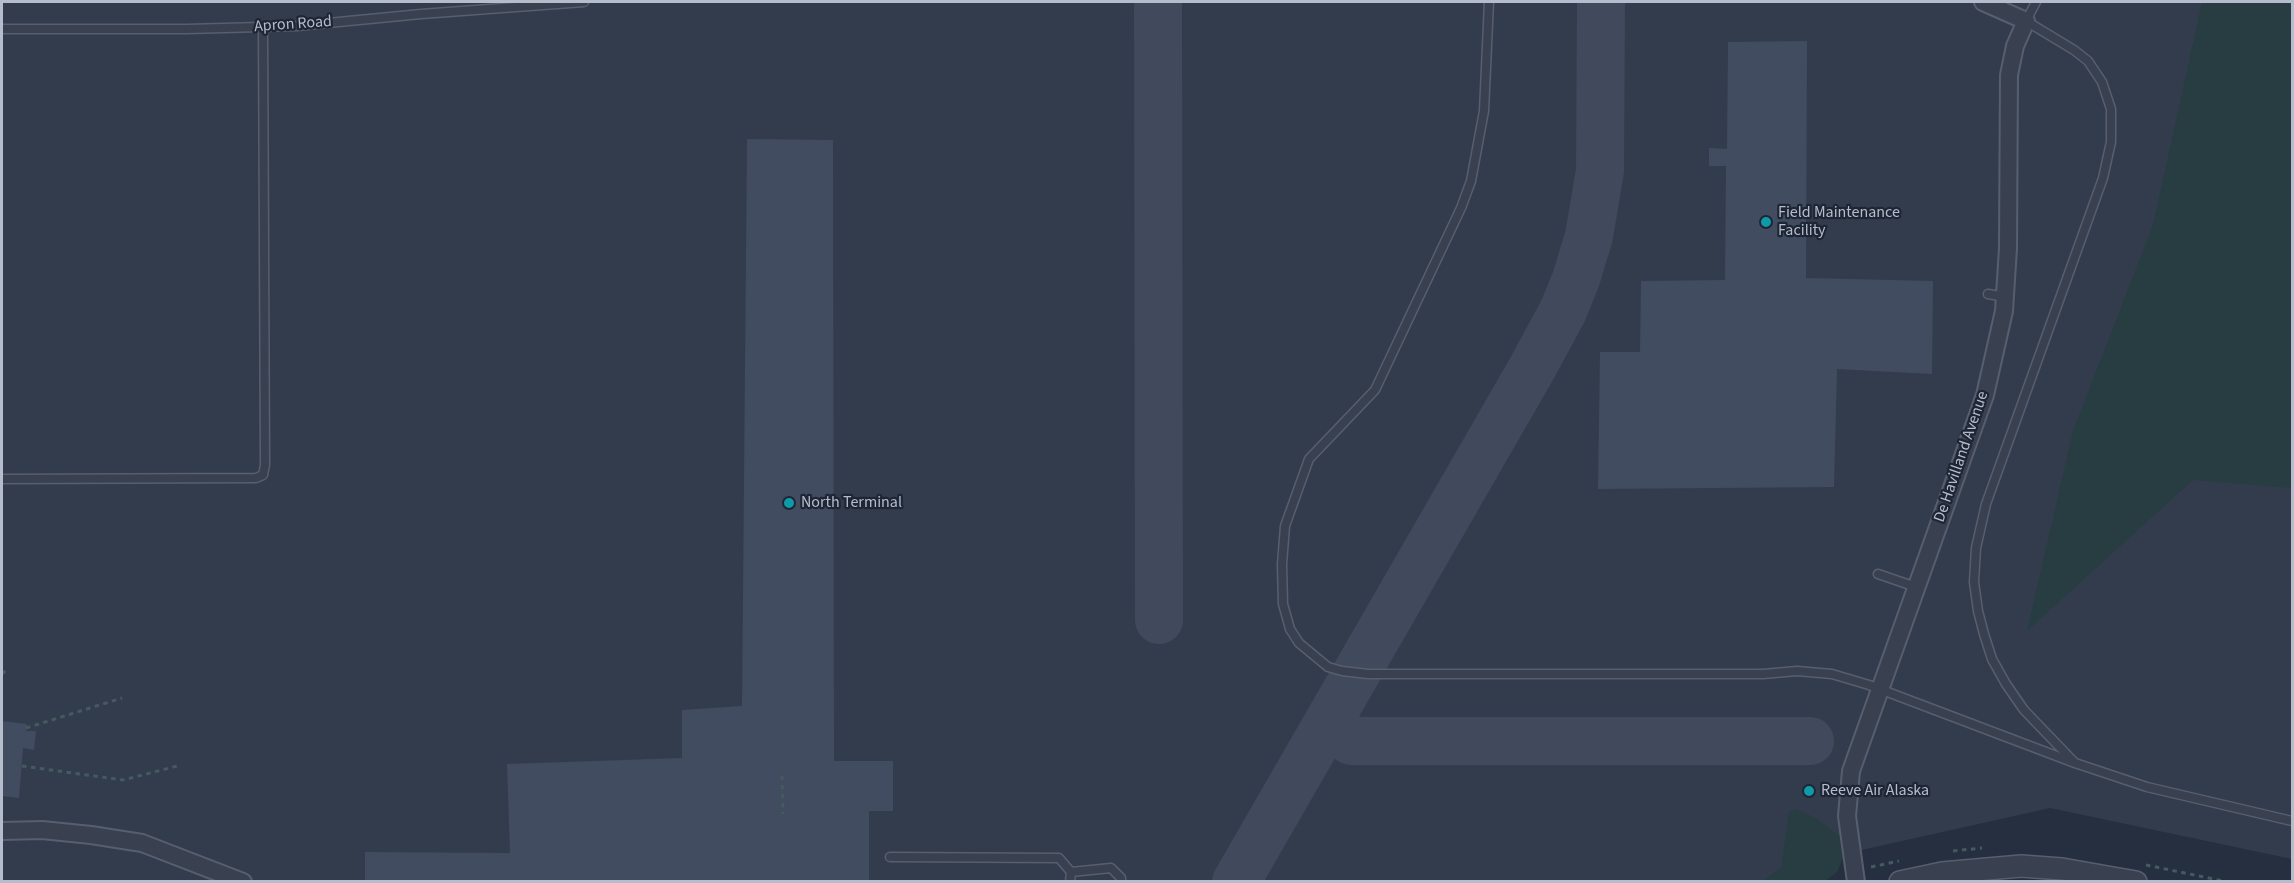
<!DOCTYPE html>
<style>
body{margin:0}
#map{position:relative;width:2294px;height:883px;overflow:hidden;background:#252f40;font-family:"Source Sans 3",sans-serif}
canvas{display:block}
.frame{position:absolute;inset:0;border:3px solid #b5bccb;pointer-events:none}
</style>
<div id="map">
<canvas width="2294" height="883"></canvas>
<div class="frame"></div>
</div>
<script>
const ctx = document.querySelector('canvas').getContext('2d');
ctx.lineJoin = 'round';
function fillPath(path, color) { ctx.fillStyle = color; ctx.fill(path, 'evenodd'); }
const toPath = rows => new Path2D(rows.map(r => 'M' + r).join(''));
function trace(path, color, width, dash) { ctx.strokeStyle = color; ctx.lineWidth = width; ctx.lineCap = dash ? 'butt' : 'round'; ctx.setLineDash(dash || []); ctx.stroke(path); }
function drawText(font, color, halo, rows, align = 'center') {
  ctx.font = font + ' "Source Sans 3",sans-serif'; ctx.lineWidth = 4.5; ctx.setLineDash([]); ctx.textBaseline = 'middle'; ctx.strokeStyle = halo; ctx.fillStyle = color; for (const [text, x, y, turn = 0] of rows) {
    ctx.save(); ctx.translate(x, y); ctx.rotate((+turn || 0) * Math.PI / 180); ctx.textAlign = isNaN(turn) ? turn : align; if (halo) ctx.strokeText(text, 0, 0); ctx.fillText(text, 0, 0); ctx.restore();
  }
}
fillPath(toPath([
 [2,2,2292,2,2292,859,2050,808,1781,868,1762,882,2,881]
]), '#333c4d');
fillPath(toPath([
 [2202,2,2292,2,2292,488,2193,480,2027,631,2073,431,2153,225],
 [1796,809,1817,819,1841,837,1843,858,1837,872,1825,881,1762,881,1781,868,1789,812]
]), '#273d41');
trace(toPath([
 [1158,2,1159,620],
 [1333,714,1336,727,1351,741,1810,741],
 [1236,882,1531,370,1563,311,1576,279,1589,236,1600,171,1601,2]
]), '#404a5c', 48);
fillPath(toPath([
 [1807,41,1806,278,1933,281,1932,374,1837,369,1834,487,1598,489,1600,352,1640,352,1641,281,1725,280,1726,166,1709,166,1709,148,1727,149,1728,42],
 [747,139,833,140,834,761,893,761,893,811,869,811,869,882,365,882,365,852,510,853,507,764,682,758,682,710,742,706],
 [2,721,27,724,26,731,36,731,34,750,23,748,19,798,2,796]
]), '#414c60');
const service = toPath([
 [1489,2,1484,111,1471,181,1461,208,1375,390,1309,459,1285,526,1282,564,1283,604,1290,629,1299,643,1328,667,1342,671,1368,674,1763,674,1797,671,1832,674,1869,685,2075,763],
 [2036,2,2026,21,2074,50,2088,61,2102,82,2111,109,2111,142,2103,178,1986,504,1976,548,1974,582,1978,611,1984,634,1992,659,2006,684,2024,710,2075,763,2147,787,2292,821],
 [2,29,187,29,297,26,421,14,584,2],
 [1988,294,2006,297],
 [2,479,256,478,263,475,265,465,263,27],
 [1878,574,1916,587],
 [890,857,1059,858,1071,872,1111,868,1121,878,1121,882],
 [1070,882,1071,872]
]);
const minor = toPath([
 [2,831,42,830,91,835,142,843,243,882],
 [1856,882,1847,816,1851,771,1985,395,2004,311,2008,248,2009,75,2015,46,2026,21,1983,2]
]);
const tertiary = toPath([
 [1900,882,1942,873,2021,866,2062,869,2136,882]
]);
trace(service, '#575f6e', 11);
trace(minor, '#575f6e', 20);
trace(tertiary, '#575f6e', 24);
trace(toPath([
 [2,674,6,670],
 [26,728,122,698],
 [22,766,123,780,181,765],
 [782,776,783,814],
 [1953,851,1982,848],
 [2146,865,2228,882],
 [1871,867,1899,861]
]), '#455a5e', 3, [4.5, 4.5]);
trace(service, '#394150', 8);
trace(minor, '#394150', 16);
trace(tertiary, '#394150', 21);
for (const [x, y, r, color] of [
 [1766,222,6,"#0f9aa8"],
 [789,503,6,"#0f9aa8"],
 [1809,791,6,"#0f9aa8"]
]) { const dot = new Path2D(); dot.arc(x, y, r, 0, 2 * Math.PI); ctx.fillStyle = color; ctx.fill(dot); trace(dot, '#1e2635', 2); }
drawText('16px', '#b5bccb', '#1e2635', [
 ["Apron Road",293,25,-4],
 ["De Havilland Avenue",1962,457,-71]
]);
drawText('16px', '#b5bccb', '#1e2635', [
 ["Field Maintenance",1778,213],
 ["Facility",1778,231],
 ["North Terminal",801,503],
 ["Reeve Air Alaska",1821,791]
], 'left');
</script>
